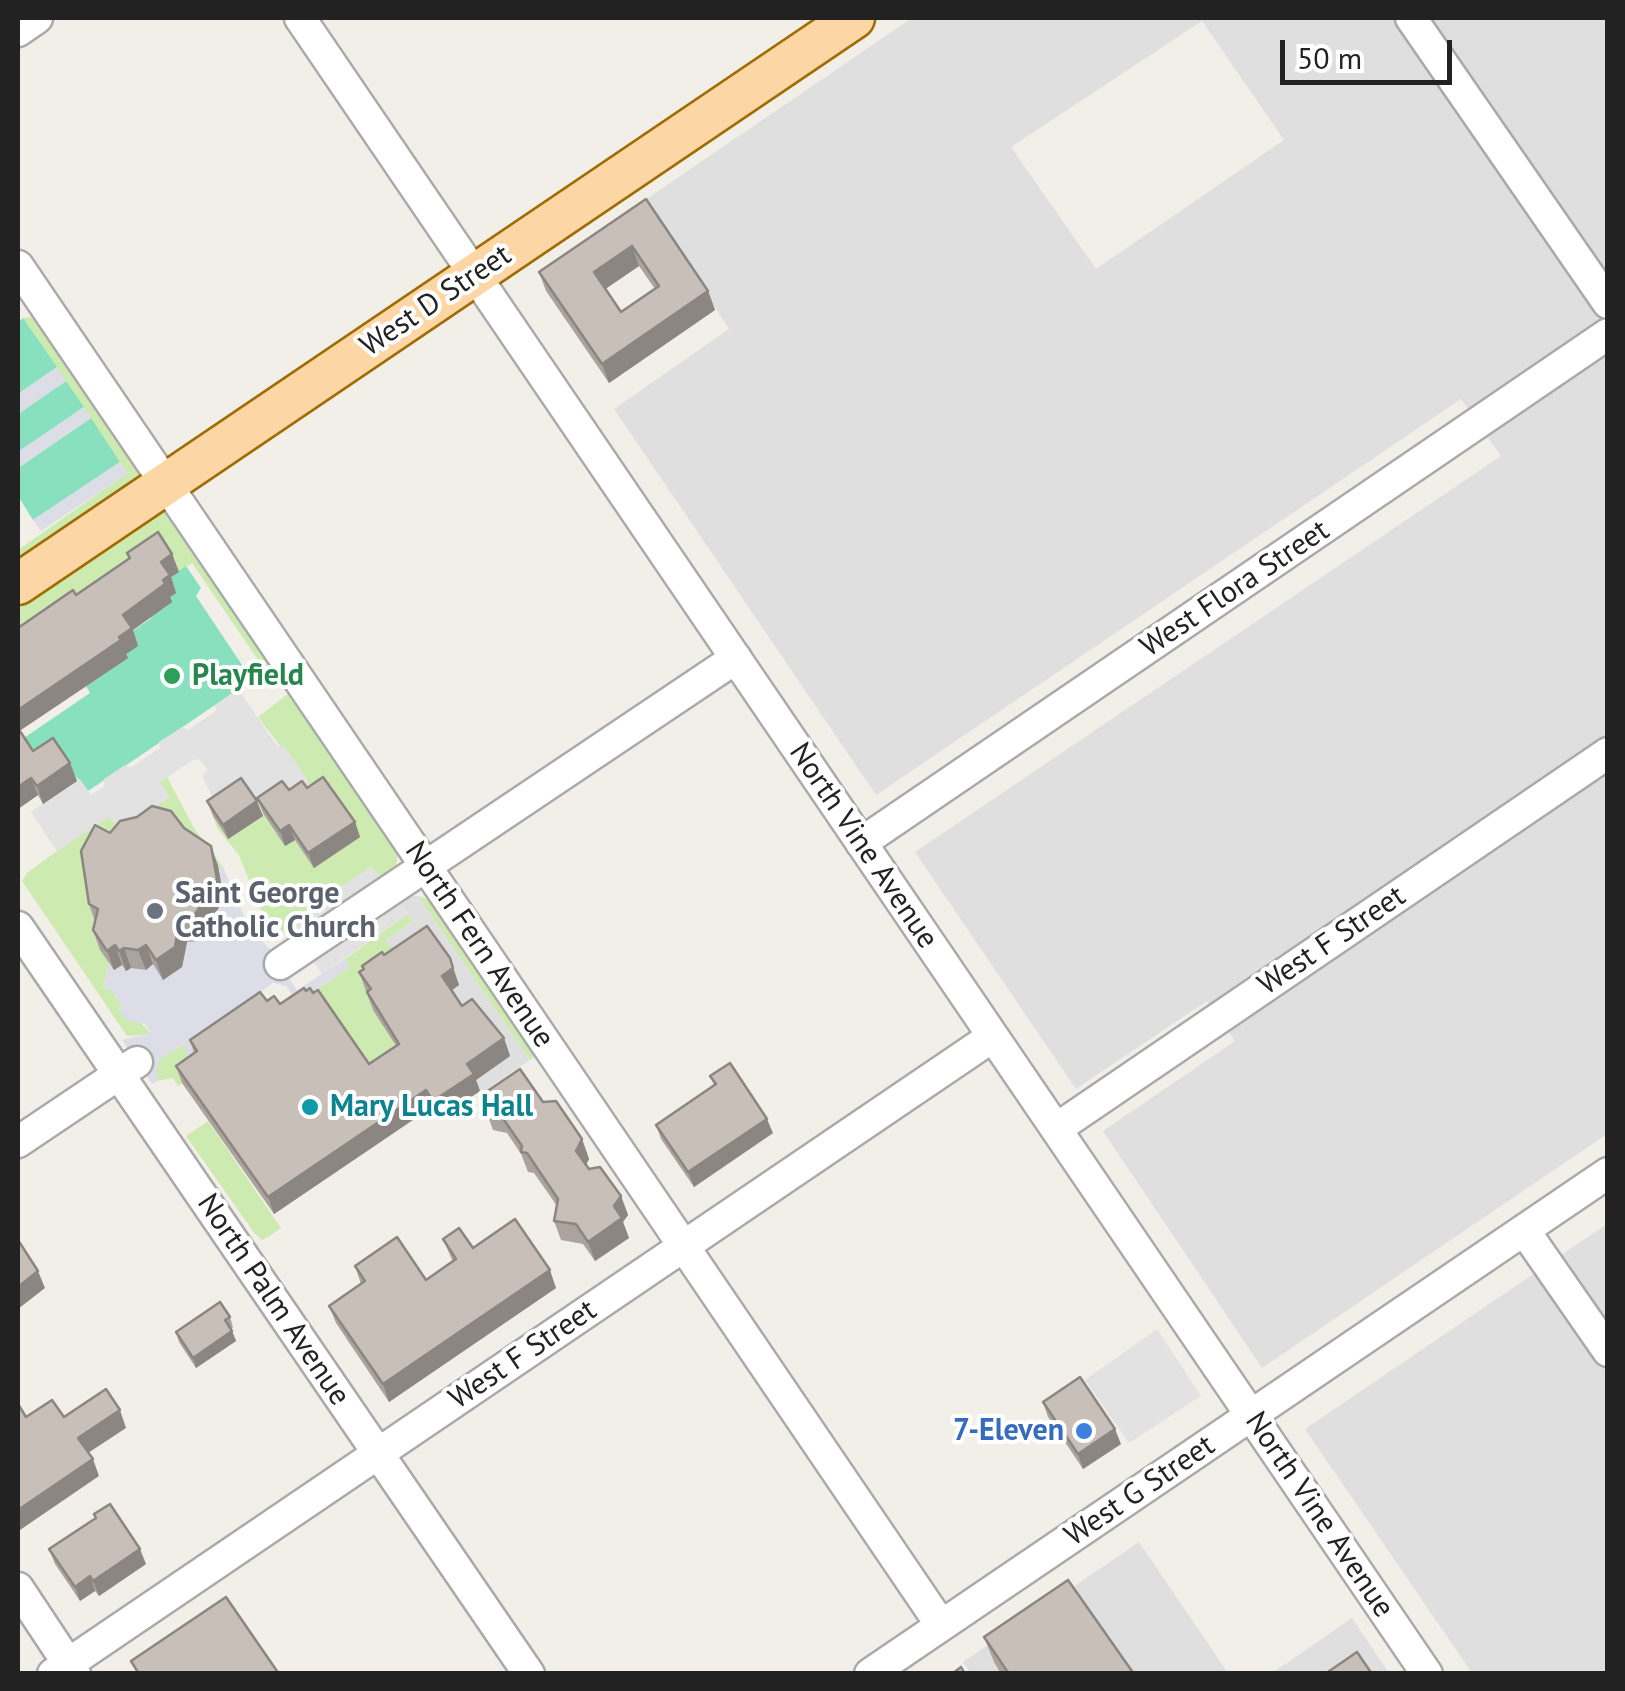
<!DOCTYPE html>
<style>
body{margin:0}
#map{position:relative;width:1625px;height:1691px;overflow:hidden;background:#f2efe9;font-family:"PT Sans",sans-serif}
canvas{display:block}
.frame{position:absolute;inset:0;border:20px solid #222;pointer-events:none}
.scale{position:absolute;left:1280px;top:40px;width:172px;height:45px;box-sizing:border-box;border:5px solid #222;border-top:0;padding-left:12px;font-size:30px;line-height:35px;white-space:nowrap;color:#222;-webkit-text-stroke:8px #fff;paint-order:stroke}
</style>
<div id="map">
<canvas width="1625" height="1691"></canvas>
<div class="frame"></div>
<div class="scale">50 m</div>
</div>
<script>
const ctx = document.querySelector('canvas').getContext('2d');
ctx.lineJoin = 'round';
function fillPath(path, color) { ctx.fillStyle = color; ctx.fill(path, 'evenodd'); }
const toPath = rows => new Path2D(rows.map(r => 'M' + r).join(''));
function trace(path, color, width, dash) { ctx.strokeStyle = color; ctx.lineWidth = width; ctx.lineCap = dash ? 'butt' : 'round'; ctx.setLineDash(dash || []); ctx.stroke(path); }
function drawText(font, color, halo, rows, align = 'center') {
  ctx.font = font + ' "PT Sans",sans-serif'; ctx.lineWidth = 8; ctx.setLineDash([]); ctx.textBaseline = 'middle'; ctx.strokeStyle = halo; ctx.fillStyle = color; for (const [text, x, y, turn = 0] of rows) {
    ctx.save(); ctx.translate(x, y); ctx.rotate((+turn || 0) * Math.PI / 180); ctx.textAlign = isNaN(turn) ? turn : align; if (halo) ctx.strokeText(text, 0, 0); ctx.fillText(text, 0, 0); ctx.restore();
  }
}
fillPath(toPath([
 [912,18,1607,18,1607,1134,1262,1368,1103,1131,1235,1041,1207,1001,1076,1089,915,852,1501,456,1461,399,876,795,614,409,729,329,645,200],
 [1202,21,1284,140,1096,269,1011,147],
 [409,896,418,896,530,1060,481,1093,421,1004,386,940,413,921,399,902],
 [1607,1224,1607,1673,1472,1673,1305,1429],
 [1139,1542,1228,1673,971,1674,963,1662],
 [1352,1618,1389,1673,1271,1674]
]), '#e0dfdf');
fillPath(toPath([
 [35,317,142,474,139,479,18,563,18,550,127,473,23,318],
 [167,509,270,663,272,670,269,676,192,563,179,572,164,550,18,650,18,607],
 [288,694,291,695,398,854,396,868,381,879,371,867,293,921,300,931,294,935,276,929,260,908,239,855,217,828,213,816,247,792,281,747,258,717],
 [167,777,194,828,223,867,204,870,88,870,96,924,109,963,103,988,111,989,121,1004,152,1034,127,1036,22,881,27,873,57,851],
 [418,896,433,901,535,1054,534,1057,530,1060],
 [408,914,413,921,386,940,426,1000,431,1018,393,1043,415,1076,375,1082,314,991,350,967,345,959],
 [185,1043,192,1058,203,1069,178,1086,173,1078,157,1081,157,1061],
 [208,1121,281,1228,268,1237,262,1240,255,1234,186,1136]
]), '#cdebb0');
fillPath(toPath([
 [23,318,57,367,18,394,18,322],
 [66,381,84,407,18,452,18,414],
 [91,418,120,462,33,520,18,496,18,468],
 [186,566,201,588,196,596,252,680,88,791,59,756,39,769,18,742,90,693,86,686,125,655,130,633,150,619,169,598,167,579]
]), '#88e0be');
fillPath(toPath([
 [238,689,278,747,284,745,309,782,261,814,220,811,202,776,208,770,199,759,193,760,160,782,170,797,120,832,109,817,57,851,31,812,80,779,91,795,104,787,104,779,125,765,130,768,160,748,159,742,182,727,188,730,216,711,215,705],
 [370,867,384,879,408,914,322,974,304,948,309,944,292,920],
 [1157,1329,1201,1396,1129,1443,1085,1380]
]), '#e2e2e2');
fillPath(toPath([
 [57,367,66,381,18,414,18,394],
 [84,407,91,418,18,468,18,452],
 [120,462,128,473,41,531,33,520],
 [223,867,249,928,270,949,297,990,345,959,350,967,314,991,325,1007,293,996,286,986,273,983,258,994,195,1058,187,1056,184,1043,158,1061,157,1081,152,1084,122,1040,151,1033,145,1024,126,1020,120,1012,121,1004,111,989,103,988,109,963,114,970,122,965,145,970,187,942,198,940,224,899,219,868]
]), '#dddde8');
const minor = toPath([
 [300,18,1427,1674],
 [1411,18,1608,303],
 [18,31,37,18],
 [18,266,941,1625],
 [861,843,1608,334],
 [18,927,529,1674],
 [280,964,736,658],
 [1056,1129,1608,753],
 [18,1142,137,1062],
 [1524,1230,1608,1351],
 [18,1588,75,1674],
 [53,1674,992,1037],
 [870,1674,1608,1173]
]);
const major = toPath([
 [18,584,854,18]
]);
trace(minor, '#a9a9a9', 35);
trace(major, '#a06b00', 45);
trace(minor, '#fff', 30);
trace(major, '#fcd6a4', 40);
fillPath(toPath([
 [646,199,708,291,715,310,609,383,546,291,539,272],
 [639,266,655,289,621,312,605,289],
 [127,553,172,554,179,572,171,577,176,593,170,597,172,602,133,630,138,646,126,654,128,658,19,731,33,751,70,763,77,781,43,804,38,795,18,809,18,628,76,595,129,559],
 [307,788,355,822,360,837,314,868,295,840,285,846,263,813,257,798,289,790],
 [207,801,263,816,228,839,213,816],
 [184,828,211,846,218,866,224,899,198,941,187,942,182,967,163,980,153,964,146,970,131,968,126,971,122,965,114,970,100,950,93,930,95,921,89,904,110,833],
 [384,955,450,958,459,985,452,990,462,1006,504,1038,510,1056,476,1080,480,1091,440,1118,432,1107,274,1214,182,1083,176,1066,194,1053,190,1040,267,1001,280,1004,369,1064,396,1046,373,1010,359,972,363,970,362,966],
 [710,1076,773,1133,694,1187,661,1139,656,1125,714,1085],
 [486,1092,543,1102,582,1139,589,1159,586,1165,589,1169,621,1196,628,1215,623,1222,629,1238,595,1261,583,1244,561,1240,554,1221,557,1206,534,1173,528,1172,521,1154,507,1133,493,1130,486,1111,488,1099],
 [443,1239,473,1248,556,1288,389,1402,336,1323,329,1306,361,1284,355,1266,426,1280,453,1262],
 [230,1317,233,1327,231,1329,236,1341,196,1368,179,1342,176,1332],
 [1043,1402,1121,1444,1083,1469,1048,1417],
 [94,1514,146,1564,99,1596,95,1591,80,1601,55,1564,49,1549,96,1518],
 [984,1637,1134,1674,1001,1674,994,1662]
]), '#aba49e');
fillPath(toPath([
 [632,246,639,266,601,292,594,272],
 [708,291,715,310,609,383,602,364],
 [172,554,179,572,171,577,176,593,170,597,172,602,133,630,138,646,126,654,128,658,18,732,18,710,119,637,123,615,161,562],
 [70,763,77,781,43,804,37,786],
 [31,778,38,795,18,809,18,787],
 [257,801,263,816,228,839,223,825],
 [355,822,360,837,314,868,308,853],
 [289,825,295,840,285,846,280,831],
 [211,846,218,866,224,899,198,941,191,921],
 [179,922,187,942,182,967,163,980,156,960],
 [115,945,122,965,114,970,107,951],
 [146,945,153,964,146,970,138,950],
 [124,948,131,968,126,971,119,951],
 [453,968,459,985,448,993,442,976],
 [504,1038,510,1056,476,1080,480,1091,440,1118,433,1101,467,1064],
 [426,1090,432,1107,274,1214,268,1197],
 [767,1119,773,1133,694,1187,688,1172],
 [582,1139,589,1159,583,1170,576,1151],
 [621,1196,628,1215,623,1222,629,1238,595,1261,588,1242],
 [550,1270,556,1288,389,1402,383,1384],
 [38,1271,45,1288,18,1309,18,1287],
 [232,1331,236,1341,196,1368,193,1358],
 [120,1410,126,1428,85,1455,78,1438],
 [1115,1429,1121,1444,1083,1469,1078,1454],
 [93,1459,99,1476,20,1530,18,1523,18,1510],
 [140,1549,146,1564,99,1596,93,1581],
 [90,1576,95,1591,80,1601,75,1587]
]), '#8b8681');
const building = toPath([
 [646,199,708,291,602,364,539,272,646,199],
 [632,246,659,286,621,312,594,272,632,246],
 [158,532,172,554,161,562,170,575,163,580,165,584,123,615,132,628,119,637,121,640,18,710,18,628,73,590,76,595,130,558,127,553,158,532],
 [18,728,33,751,53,738,70,763,37,786,31,778,18,787,18,728],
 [323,777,355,822,308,853,289,825,280,831,257,798,282,781,289,790,302,781,307,788,323,777],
 [241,778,257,801,223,825,207,801,241,778],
 [152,806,171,811,184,828,211,846,217,879,191,921,179,922,175,947,156,960,146,945,138,950,124,948,119,951,115,945,107,951,93,930,98,909,89,904,81,851,95,825,110,833,120,821,137,817,152,806],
 [427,926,450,958,453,968,442,976,462,1006,472,999,504,1038,467,1064,474,1074,433,1101,426,1090,268,1197,176,1066,197,1051,190,1040,260,992,267,1001,274,996,280,1004,304,988,306,991,310,988,313,993,318,990,369,1064,399,1044,367,992,371,989,359,972,364,969,362,966,382,952,384,955,427,926],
 [730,1063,767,1119,688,1172,656,1125,716,1084,710,1076,730,1063],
 [520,1069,543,1102,556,1101,582,1139,576,1151,589,1169,600,1167,621,1196,614,1206,622,1218,588,1242,576,1224,554,1221,558,1199,527,1153,521,1152,522,1146,500,1114,486,1111,489,1097,486,1092,520,1069],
 [515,1219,550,1270,383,1384,329,1306,365,1281,355,1266,397,1237,426,1280,456,1259,443,1239,459,1228,473,1248,515,1219],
 [18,1240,38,1271,18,1287,18,1240],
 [220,1302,230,1317,225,1320,232,1331,193,1358,176,1332,220,1302],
 [1080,1377,1115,1429,1078,1454,1043,1402,1080,1377],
 [106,1389,120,1410,78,1438,93,1459,18,1510,18,1404,26,1417,52,1400,64,1417,106,1389],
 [110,1504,140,1549,93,1581,90,1576,75,1587,49,1549,96,1518,94,1514,110,1504],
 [1068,1580,1134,1674,1009,1674,984,1637,1068,1580],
 [226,1597,279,1674,139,1674,131,1661,226,1597],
 [1357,1652,1372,1674,1325,1674,1357,1652],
 [961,1667,965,1674,952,1674,961,1667]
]);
fillPath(building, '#c7bfb8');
trace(building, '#8b8681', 2.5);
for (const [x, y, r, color] of [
 [172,676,10,"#2e9e5b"],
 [155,911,10,"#6b7280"],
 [310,1107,10,"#0f9aa8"],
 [1084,1431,10,"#3f7fe0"]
]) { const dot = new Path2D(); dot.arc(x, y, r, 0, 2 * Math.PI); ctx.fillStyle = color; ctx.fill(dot); trace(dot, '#fff', 4); }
drawText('30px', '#222', '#fff', [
 ["West D Street",436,301,-34],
 ["West Flora Street",1235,589,-34],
 ["North Vine Avenue",863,846,56],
 ["West F Street",1332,941,-34],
 ["North Fern Avenue",479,945,56],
 ["North Palm Avenue",273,1300,56],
 ["West F Street",523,1355,-34],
 ["West G Street",1140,1491,-34],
 ["North Vine Avenue",1319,1515,56]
]);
drawText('bold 30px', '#27864d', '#fff', [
 ["Playfield",192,676]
], 'left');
drawText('bold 30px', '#5b616d', '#fff', [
 ["Saint George",175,894],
 ["Catholic Church",175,928]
], 'left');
drawText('bold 30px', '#0d838f', '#fff', [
 ["Mary Lucas Hall",330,1107]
], 'left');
drawText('bold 30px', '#366cbe', '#fff', [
 ["7-Eleven",1064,1431]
], 'right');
</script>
